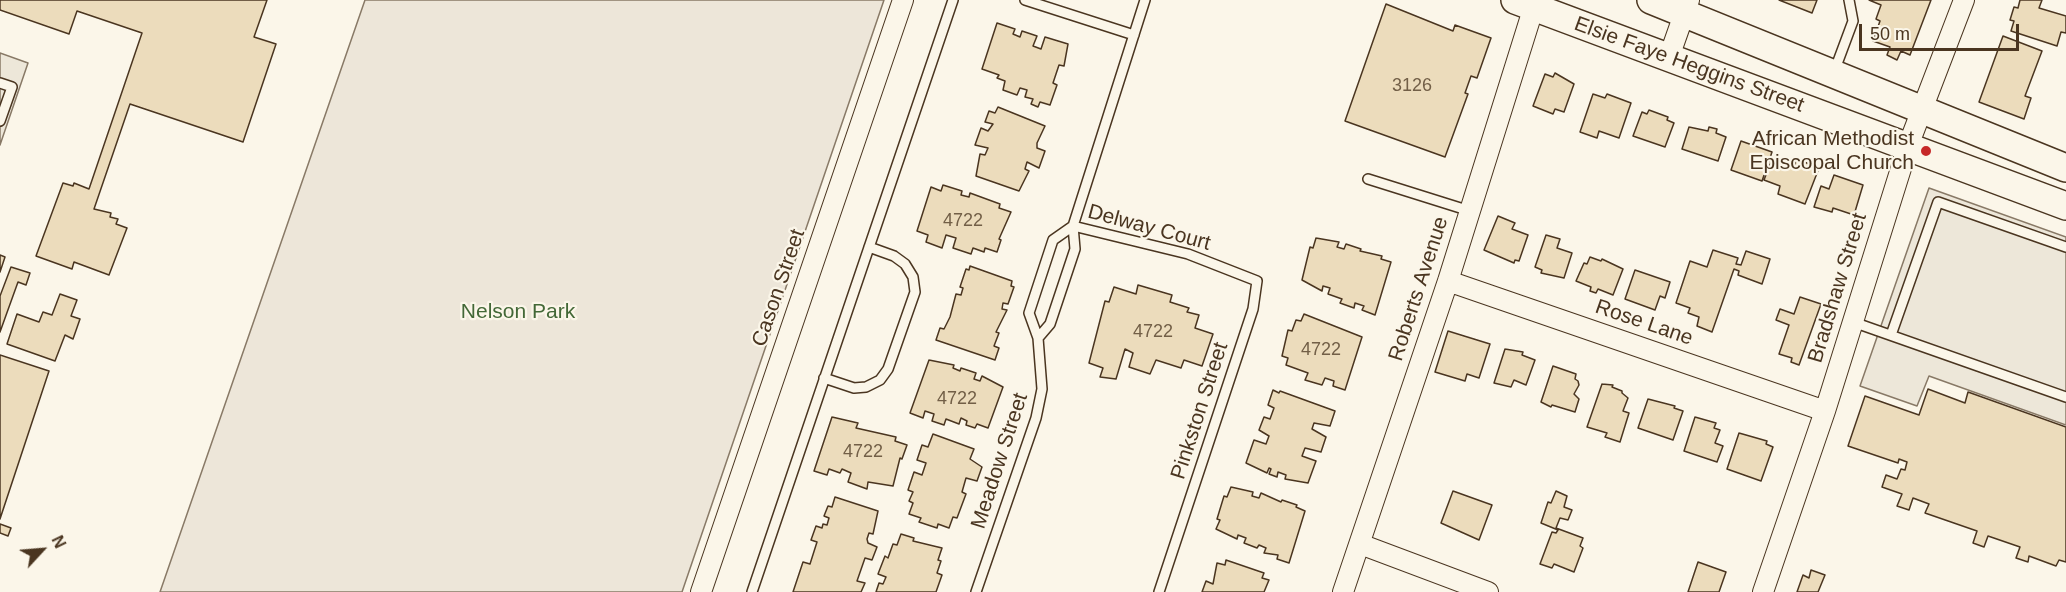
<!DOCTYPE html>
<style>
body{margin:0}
#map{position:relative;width:2066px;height:592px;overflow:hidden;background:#fbf6e9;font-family:Helvetica,sans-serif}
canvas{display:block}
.north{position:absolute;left:12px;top:520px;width:60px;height:60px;-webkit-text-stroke:4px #fbf6e9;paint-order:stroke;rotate:64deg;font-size:16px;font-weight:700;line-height:24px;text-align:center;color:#4a3520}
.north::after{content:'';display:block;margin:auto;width:21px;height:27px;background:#4a3520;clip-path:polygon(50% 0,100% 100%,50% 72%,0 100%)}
.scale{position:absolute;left:1859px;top:24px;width:160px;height:27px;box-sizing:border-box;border:3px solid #4a3520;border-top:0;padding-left:8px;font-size:18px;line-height:21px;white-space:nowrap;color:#4a3520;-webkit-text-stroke:4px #fbf6e9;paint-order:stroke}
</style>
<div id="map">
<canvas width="2066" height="592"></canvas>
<div class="north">N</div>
<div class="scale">50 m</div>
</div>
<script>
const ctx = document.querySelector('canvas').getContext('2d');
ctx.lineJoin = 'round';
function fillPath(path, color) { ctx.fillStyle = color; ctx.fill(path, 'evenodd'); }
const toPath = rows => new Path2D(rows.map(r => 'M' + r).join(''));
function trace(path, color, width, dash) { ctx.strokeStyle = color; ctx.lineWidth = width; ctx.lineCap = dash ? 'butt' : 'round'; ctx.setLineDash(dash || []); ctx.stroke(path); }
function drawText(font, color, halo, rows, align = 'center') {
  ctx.font = font + ' Helvetica,sans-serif'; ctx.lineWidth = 4.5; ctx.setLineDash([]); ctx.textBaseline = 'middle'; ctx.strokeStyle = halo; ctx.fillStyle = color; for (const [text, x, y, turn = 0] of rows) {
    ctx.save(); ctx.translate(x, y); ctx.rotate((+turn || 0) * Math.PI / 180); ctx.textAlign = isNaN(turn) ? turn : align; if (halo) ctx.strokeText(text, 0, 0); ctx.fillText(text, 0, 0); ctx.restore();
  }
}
const green = toPath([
 [365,0,884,0,682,592,160,592,365,0]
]);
fillPath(green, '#ede6d9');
trace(green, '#887966', 1.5);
const parking = toPath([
 [0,53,28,63,0,145,0,53],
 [1929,188,2066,237,2066,425,1929,376,1917,406,1860,386,1929,188]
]);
fillPath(parking, '#ede7d9');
trace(parking, '#887966', 1.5);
const building = toPath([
 [0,0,267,0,254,37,276,44,243,142,130,104,94,209,111,213,110,217,118,219,116,224,127,228,109,275,74,262,72,269,36,256,63,183,73,186,74,183,89,189,142,33,77,11,69,34,0,10,0,0],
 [1779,0,1817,0,1812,13,1779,0],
 [1869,0,1931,0,1910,55,1901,51,1897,60,1887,55,1890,47,1873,41,1880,21,1876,19,1881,5,1869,0],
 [2020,0,2042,0,2039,8,2066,16,2066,33,2061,32,2057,46,2011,31,2014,21,2010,20,2014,7,2018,8,2020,0],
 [1386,4,1453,31,1455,25,1491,38,1477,78,1471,76,1465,93,1468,94,1445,157,1345,121,1386,4],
 [997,23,1015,29,1013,34,1020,37,1022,31,1037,36,1033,46,1041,49,1045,37,1068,44,1064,66,1059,65,1053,83,1057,85,1050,105,1040,102,1038,107,1031,104,1033,99,1025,97,1027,90,1020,88,1017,95,1003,90,1005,81,997,78,999,75,982,69,997,23],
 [2003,36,2042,51,2025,96,2031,98,2024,119,1979,102,2003,36],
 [1555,73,1574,84,1564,112,1555,109,1553,114,1533,106,1545,74,1553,77,1555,73],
 [1593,94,1605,98,1607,94,1631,103,1619,138,1599,131,1597,138,1580,132,1593,94],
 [998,107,1045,126,1037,143,1037,148,1045,151,1039,168,1027,162,1025,169,1029,171,1019,191,976,176,980,154,985,155,988,148,975,145,981,128,988,131,993,124,985,122,989,111,995,113,998,107],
 [1649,110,1668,117,1667,120,1674,123,1665,147,1633,136,1642,112,1647,114,1649,110],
 [1689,127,1708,131,1709,127,1717,129,1716,133,1726,137,1718,161,1682,149,1689,127],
 [1741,141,1772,152,1762,181,1731,170,1741,141],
 [1797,159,1819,168,1805,204,1778,194,1780,186,1764,180,1771,162,1783,167,1786,161,1795,164,1797,159],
 [1834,175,1863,185,1854,215,1833,208,1832,212,1814,207,1821,186,1829,189,1834,175],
 [943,185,962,191,961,195,969,197,970,193,1000,204,999,208,1011,212,999,239,1001,240,997,252,985,248,984,252,973,248,971,254,953,248,956,238,946,235,942,248,926,242,928,235,917,231,931,187,941,191,943,185],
 [1498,216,1515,223,1512,229,1528,235,1519,261,1515,260,1514,263,1484,250,1498,216],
 [1546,235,1560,239,1557,248,1572,253,1564,278,1541,273,1542,270,1535,267,1546,235],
 [1316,238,1339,242,1337,247,1344,249,1346,244,1361,249,1360,251,1382,256,1381,259,1391,262,1375,315,1362,310,1364,306,1355,303,1354,308,1340,303,1342,299,1328,294,1330,288,1323,286,1322,291,1302,280,1310,247,1313,248,1316,238],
 [1713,250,1738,258,1736,264,1741,265,1746,251,1770,259,1762,284,1738,275,1739,271,1734,269,1712,332,1697,326,1699,317,1688,313,1690,308,1676,303,1690,261,1707,267,1713,250],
 [0,255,5,257,0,272,0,255],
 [1590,257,1601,261,1602,259,1623,269,1613,295,1598,289,1596,293,1590,291,1591,287,1576,281,1584,263,1587,264,1590,257],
 [970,266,1012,281,1011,286,1014,287,1008,304,1003,303,1002,309,1007,310,996,332,999,333,994,346,999,348,995,360,936,340,940,328,944,329,950,317,956,294,961,295,963,288,960,287,966,269,969,270,970,266],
 [11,267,30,273,26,285,18,282,0,332,0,296,11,267],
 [1635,270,1670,282,1665,298,1660,296,1655,310,1625,299,1635,270],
 [1138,285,1172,295,1170,302,1189,308,1187,312,1199,315,1195,328,1213,334,1202,366,1184,360,1181,368,1156,360,1150,374,1129,367,1133,353,1125,349,1116,379,1100,377,1103,368,1089,363,1105,301,1109,302,1114,287,1136,294,1138,285],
 [60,294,77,300,71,316,80,319,73,339,65,335,55,361,7,344,17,314,39,322,43,312,52,315,60,294],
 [1800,297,1821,304,1799,365,1791,362,1792,358,1779,354,1789,325,1776,320,1780,309,1794,314,1800,297],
 [1304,314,1362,337,1345,390,1333,386,1334,381,1325,378,1322,385,1305,380,1308,373,1286,365,1288,358,1282,356,1288,330,1292,331,1296,320,1301,321,1304,314],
 [1448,331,1490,344,1479,378,1467,374,1465,381,1435,372,1448,331],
 [1505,349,1523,352,1522,355,1535,360,1526,385,1514,380,1511,387,1494,383,1505,349],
 [0,355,49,371,0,519,0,355],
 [929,360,954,365,953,368,960,371,961,368,976,373,974,379,980,381,982,376,1003,387,988,428,977,424,975,428,966,425,967,421,961,418,959,424,946,419,944,425,932,421,934,414,925,411,923,418,910,413,929,360],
 [1553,366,1576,374,1575,379,1578,381,1579,385,1574,394,1579,399,1575,412,1552,405,1551,407,1541,402,1553,366],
 [1602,384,1613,385,1612,387,1622,391,1622,393,1628,398,1623,411,1629,413,1620,442,1605,437,1607,433,1587,427,1602,384],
 [1928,389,1965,403,1968,392,2066,427,2066,562,2059,560,2056,566,2029,556,2028,562,2016,558,2020,547,1988,536,1984,547,1973,543,1977,531,1925,513,1929,504,1913,498,1909,510,1897,506,1902,494,1882,487,1886,475,1897,479,1901,469,1905,470,1907,462,1899,459,1898,463,1848,446,1865,396,1919,415,1928,389],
 [1273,390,1279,393,1280,391,1335,411,1330,426,1314,423,1312,429,1326,437,1321,452,1305,448,1302,456,1316,461,1308,483,1285,479,1286,475,1278,472,1277,477,1269,474,1271,469,1269,468,1267,473,1246,463,1254,440,1266,444,1269,436,1259,430,1264,417,1270,419,1274,408,1268,405,1273,390],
 [1648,399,1675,406,1674,408,1683,411,1673,440,1638,428,1648,399],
 [832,417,858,423,856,428,896,437,895,441,907,445,902,459,900,458,893,486,868,482,867,489,848,482,851,473,842,469,840,473,829,469,827,475,814,471,832,417],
 [1695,417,1716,423,1714,428,1720,430,1715,443,1723,446,1717,462,1684,451,1695,417],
 [1739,433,1767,441,1766,444,1773,447,1761,481,1727,469,1739,433],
 [933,434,974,449,970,459,982,467,977,481,966,478,962,492,966,494,957,518,953,517,949,528,938,524,937,528,919,522,921,518,909,514,913,503,909,501,913,492,908,490,914,472,922,475,926,463,917,460,922,445,928,447,933,434],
 [1231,487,1253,492,1252,496,1259,498,1261,493,1281,502,1282,500,1297,505,1296,507,1305,511,1289,563,1277,559,1278,555,1264,553,1266,548,1259,545,1257,548,1244,543,1246,538,1238,535,1237,539,1216,529,1220,520,1217,519,1224,496,1227,497,1231,487],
 [1453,491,1492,505,1479,540,1441,523,1453,491],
 [1556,491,1567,496,1564,507,1572,510,1568,520,1560,518,1556,528,1583,538,1580,546,1583,548,1574,572,1554,564,1552,568,1540,564,1552,532,1556,533,1558,530,1541,523,1548,502,1551,503,1556,491],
 [835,497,878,511,873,534,869,533,867,539,868,543,877,547,872,560,865,558,857,581,865,583,861,592,793,592,803,562,810,564,817,542,811,540,816,526,822,528,823,524,827,525,829,518,824,516,828,506,832,507,835,497],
 [0,524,11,528,8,536,0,533,0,524],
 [901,534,914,538,913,541,942,548,938,560,941,561,937,573,942,575,936,592,876,592,879,583,883,584,886,577,878,574,885,556,888,558,893,544,897,545,901,534],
 [1226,560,1264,573,1262,578,1269,580,1264,592,1202,592,1206,581,1213,584,1217,563,1225,565,1226,560],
 [1698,562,1726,572,1719,592,1688,592,1698,562],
 [1811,570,1825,575,1818,592,1797,592,1803,575,1809,578,1811,570]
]);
fillPath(building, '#ecdcbc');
trace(building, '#4a3520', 1.5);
const service = toPath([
 [1025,0,1134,35],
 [1834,72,1853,21,1849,0],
 [0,83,12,87,0,121],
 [1368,179,1470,211],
 [1073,226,1188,254,1257,281,1253,309,1159,592],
 [1853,322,2066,397],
 [1891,335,1938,202,2066,247],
 [1038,338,1050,324,1075,249,1073,226,1145,0],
 [824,378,854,388,866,387,880,380,888,369,915,292,913,277,905,264,894,256,869,247],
 [752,592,953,0],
 [976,592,1036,418,1042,389,1038,338,1029,313,1053,240,1073,226]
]);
const minor = toPath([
 [1669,57,1689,0],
 [1448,281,1825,411],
 [1360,544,1488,592],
 [701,592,903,0],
 [1343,592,1448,281,1536,0],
 [1763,592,1825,411,1908,146,1964,0]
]);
const secondary = toPath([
 [1515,0,2066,206],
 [1651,0,2066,168]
]);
trace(service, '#4a3520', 12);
trace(minor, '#4a3520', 22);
trace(secondary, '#4a3520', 30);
trace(service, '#fbf6e9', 9);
trace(minor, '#fbf6e9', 20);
trace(secondary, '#fbf6e9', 27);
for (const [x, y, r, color] of [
 [1926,151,6,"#c62828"]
]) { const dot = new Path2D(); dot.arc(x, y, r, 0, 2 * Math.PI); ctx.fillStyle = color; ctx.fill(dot); trace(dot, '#fbf6e9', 2); }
drawText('18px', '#725f47', null, [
 ["3126",1412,86],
 ["4722",963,221],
 ["4722",1153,332],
 ["4722",1321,350],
 ["4722",957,399],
 ["4722",863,452]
]);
drawText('21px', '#4a3520', '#fbf6e9', [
 ["Elsie Faye Heggins Street",1689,65,20],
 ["Delway Court",1149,228,15],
 ["Cason Street",779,288,-71],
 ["Bradshaw Street",1838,288,-73],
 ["Roberts Avenue",1419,289,-72],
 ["Rose Lane",1644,323,19],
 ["Pinkston Street",1200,411,-72],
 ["Meadow Street",1000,461,-72]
]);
drawText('21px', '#4a3520', '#fbf6e9', [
 ["African Methodist",1914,139],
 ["Episcopal Church",1914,163]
], 'right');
drawText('21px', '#436837', '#fbf6e9', [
 ["Nelson Park",518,312]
]);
</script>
